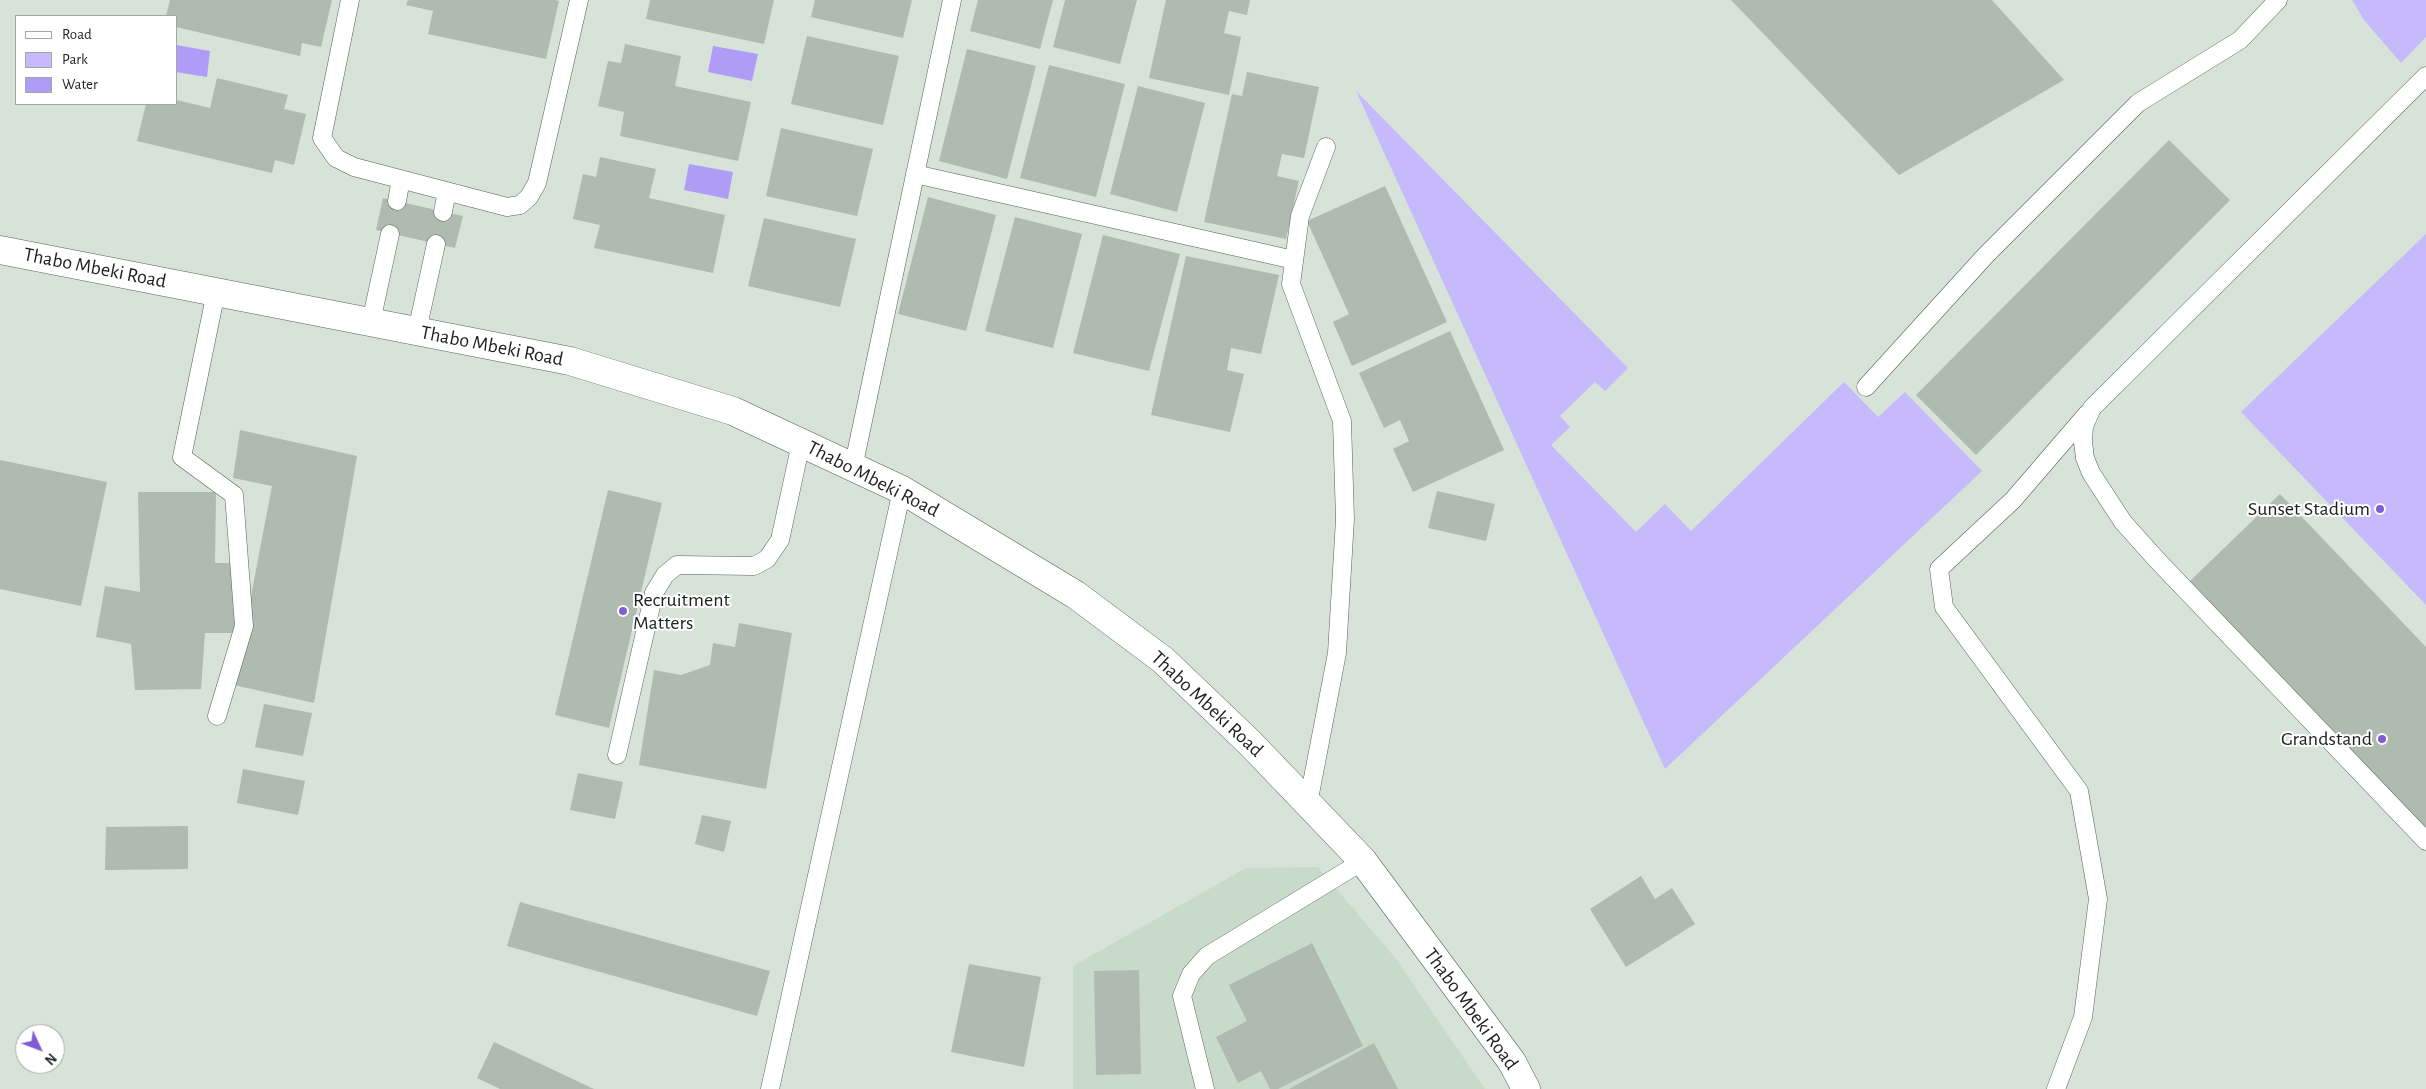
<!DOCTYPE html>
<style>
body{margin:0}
#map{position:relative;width:2426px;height:1089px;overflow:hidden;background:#d7e3d9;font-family:"Alegreya Sans",sans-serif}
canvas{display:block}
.legend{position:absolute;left:15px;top:15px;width:162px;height:90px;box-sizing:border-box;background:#fff;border:1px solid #a4a6a5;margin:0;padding:6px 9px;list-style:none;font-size:15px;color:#1c201d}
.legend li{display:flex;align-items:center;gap:10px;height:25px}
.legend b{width:25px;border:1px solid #a4a6a5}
.north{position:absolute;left:15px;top:1024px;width:50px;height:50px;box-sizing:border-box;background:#fff;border:1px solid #a4a6a5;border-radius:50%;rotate:133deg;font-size:14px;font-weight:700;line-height:20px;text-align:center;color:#1c201d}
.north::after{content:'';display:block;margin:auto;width:18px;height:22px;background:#805dd7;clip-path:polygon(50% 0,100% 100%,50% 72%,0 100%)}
</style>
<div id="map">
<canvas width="2426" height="1089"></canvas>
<ul class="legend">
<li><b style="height:6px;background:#fff"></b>Road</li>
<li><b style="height:14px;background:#c6b9fc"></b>Park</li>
<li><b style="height:14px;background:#af9cf6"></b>Water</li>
</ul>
<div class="north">N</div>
</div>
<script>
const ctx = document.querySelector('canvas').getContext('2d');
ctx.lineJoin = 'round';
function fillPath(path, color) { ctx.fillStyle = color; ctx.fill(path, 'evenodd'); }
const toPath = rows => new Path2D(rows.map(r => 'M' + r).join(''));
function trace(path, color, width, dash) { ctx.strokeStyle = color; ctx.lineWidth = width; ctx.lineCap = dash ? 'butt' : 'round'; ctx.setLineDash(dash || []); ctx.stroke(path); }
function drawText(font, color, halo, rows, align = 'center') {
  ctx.font = font + ' "Alegreya Sans",sans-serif'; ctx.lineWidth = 4; ctx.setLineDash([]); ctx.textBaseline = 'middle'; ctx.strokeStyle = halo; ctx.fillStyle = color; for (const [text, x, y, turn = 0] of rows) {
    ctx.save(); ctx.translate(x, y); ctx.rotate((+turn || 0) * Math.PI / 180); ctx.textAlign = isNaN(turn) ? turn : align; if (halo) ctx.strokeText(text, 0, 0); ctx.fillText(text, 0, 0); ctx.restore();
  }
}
fillPath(toPath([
 [1318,867,1396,959,1485,1089,1073,1089,1073,966,1246,868]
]), '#c8dbcb');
fillPath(toPath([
 [2352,0,2426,0,2426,37,2401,63,2364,20],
 [1356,91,1628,368,1605,391,1595,382,1560,416,1570,427,1551,445,1636,532,1665,504,1691,531,1844,382,1878,417,1905,392,1982,471,1665,769],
 [2426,234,2426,605,2241,412]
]), '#c6b9fc');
fillPath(toPath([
 [176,45,210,51,207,77,176,72],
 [713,46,758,54,752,81,708,72],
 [689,164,733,172,728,199,684,190]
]), '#af9cf6');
fillPath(toPath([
 [170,0,332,0,321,47,302,43,300,56,176,27,176,16,166,16],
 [408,0,555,0,559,1,546,59,428,34,433,11,406,5],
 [650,0,774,0,764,44,646,19],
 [815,0,912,0,903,38,811,17],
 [978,0,1053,0,1040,49,970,31],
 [1065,0,1137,0,1120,64,1053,47],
 [1166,0,1250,0,1247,15,1229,11,1224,33,1241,37,1229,95,1149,78],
 [1731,0,1992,0,2064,80,1899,175],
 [807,36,899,56,883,125,791,104],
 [625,44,681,56,675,86,751,102,738,161,620,136,624,112,598,106,608,61,621,63],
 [967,49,1036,66,1007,179,939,161],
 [1049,65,1125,84,1096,197,1020,178],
 [1247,72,1319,87,1304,158,1282,154,1277,176,1299,181,1286,239,1204,222,1232,94,1242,96],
 [217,78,288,95,284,109,306,114,294,165,275,160,272,173,137,141,146,104,176,104,176,100,210,108],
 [1138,86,1205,103,1177,212,1110,194],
 [781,128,873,149,857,216,766,196],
 [2169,140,2230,200,1976,455,1916,395],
 [600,157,656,169,649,198,725,215,713,273,594,248,600,225,573,219,583,174,596,177],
 [1385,186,1447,322,1352,366,1333,322,1349,314,1307,221],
 [928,197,996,215,966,331,898,314],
 [383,198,463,216,455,248,376,230],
 [1015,217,1082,234,1053,348,985,331],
 [764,218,856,239,840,307,748,286],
 [1103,235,1180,254,1149,371,1073,353],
 [1186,256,1279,275,1261,354,1231,348,1227,370,1244,374,1230,432,1151,415],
 [1450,331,1504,450,1413,492,1393,449,1409,441,1400,420,1384,428,1359,373],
 [240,430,357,456,314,703,234,685,272,486,233,478],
 [0,460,107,482,81,606,0,589],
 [608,490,662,503,609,728,555,715],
 [1437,491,1495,504,1486,541,1428,528],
 [138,492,216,492,215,563,235,563,242,633,205,633,201,689,135,690,131,644,96,637,105,586,140,592],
 [2280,494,2426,647,2426,832,2188,583],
 [739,623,792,633,766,789,639,765,654,670,681,675,710,665,713,643,735,647],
 [264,704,312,713,303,756,255,747],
 [243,769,305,781,298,815,237,803],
 [578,773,623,782,615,819,570,810],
 [702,815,731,821,724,852,695,844],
 [188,826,188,869,105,870,106,827],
 [1641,876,1655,899,1672,888,1695,924,1626,967,1590,909],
 [520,902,770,971,757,1016,507,946],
 [1312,943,1363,1046,1278,1089,1270,1089,1261,1071,1238,1083,1216,1037,1247,1021,1229,985],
 [969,964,1041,977,1024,1067,951,1052],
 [1139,970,1141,1074,1096,1075,1094,971],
 [494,1042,594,1089,500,1089,477,1078],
 [1374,1043,1398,1089,1289,1089]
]), '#afbab1');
const service = toPath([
 [350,0,322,138,336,158,354,167,507,207,520,205,529,197,537,183,579,0],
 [2426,76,2092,408,2084,426,2083,442,2085,458,2091,473,2123,522,2157,560,2426,841],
 [915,174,1294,260],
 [397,201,401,179],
 [443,212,447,191],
 [216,292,182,457,234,495,244,626,217,716],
 [371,322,390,234],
 [417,331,436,244],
 [1866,387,1986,255,2138,103,2240,40,2278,0],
 [853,468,952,0],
 [617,755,654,593,665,575,677,565,754,566,767,559,780,540,801,443],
 [1308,804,1337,653,1345,519,1342,421,1291,284,1300,216,1326,147],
 [770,1089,902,490],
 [1205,1089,1182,996,1191,974,1207,956,1363,861],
 [2056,1089,2083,1017,2098,899,2079,791,1944,607,1939,569,2013,500,2087,414]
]);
const secondary = toPath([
 [0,250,570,361,733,411,902,490,1076,595,1163,660,1250,743,1363,861,1512,1062,1526,1089]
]);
trace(service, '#566058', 19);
trace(secondary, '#566058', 29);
trace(service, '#fff', 18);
trace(secondary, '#fff', 28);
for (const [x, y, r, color] of [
 [2380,509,5,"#805dd7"],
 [623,611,5,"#805dd7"],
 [2382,739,5,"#805dd7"]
]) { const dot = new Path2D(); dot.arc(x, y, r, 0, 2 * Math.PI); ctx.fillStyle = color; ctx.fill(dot); trace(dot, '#fff', 2); }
drawText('20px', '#1c201d', '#fff', [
 ["Thabo Mbeki Road",95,268,11],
 ["Thabo Mbeki Road",492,346,11],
 ["Thabo Mbeki Road",873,479,27],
 ["Thabo Mbeki Road",1207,704,43],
 ["Thabo Mbeki Road",1471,1009,54]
]);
drawText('20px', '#1c201d', '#fff', [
 ["Sunset Stadium",2370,509],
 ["Recruitment",633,600,"left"],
 ["Matters",633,623,"left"],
 ["Grandstand",2372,739]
], 'right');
</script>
